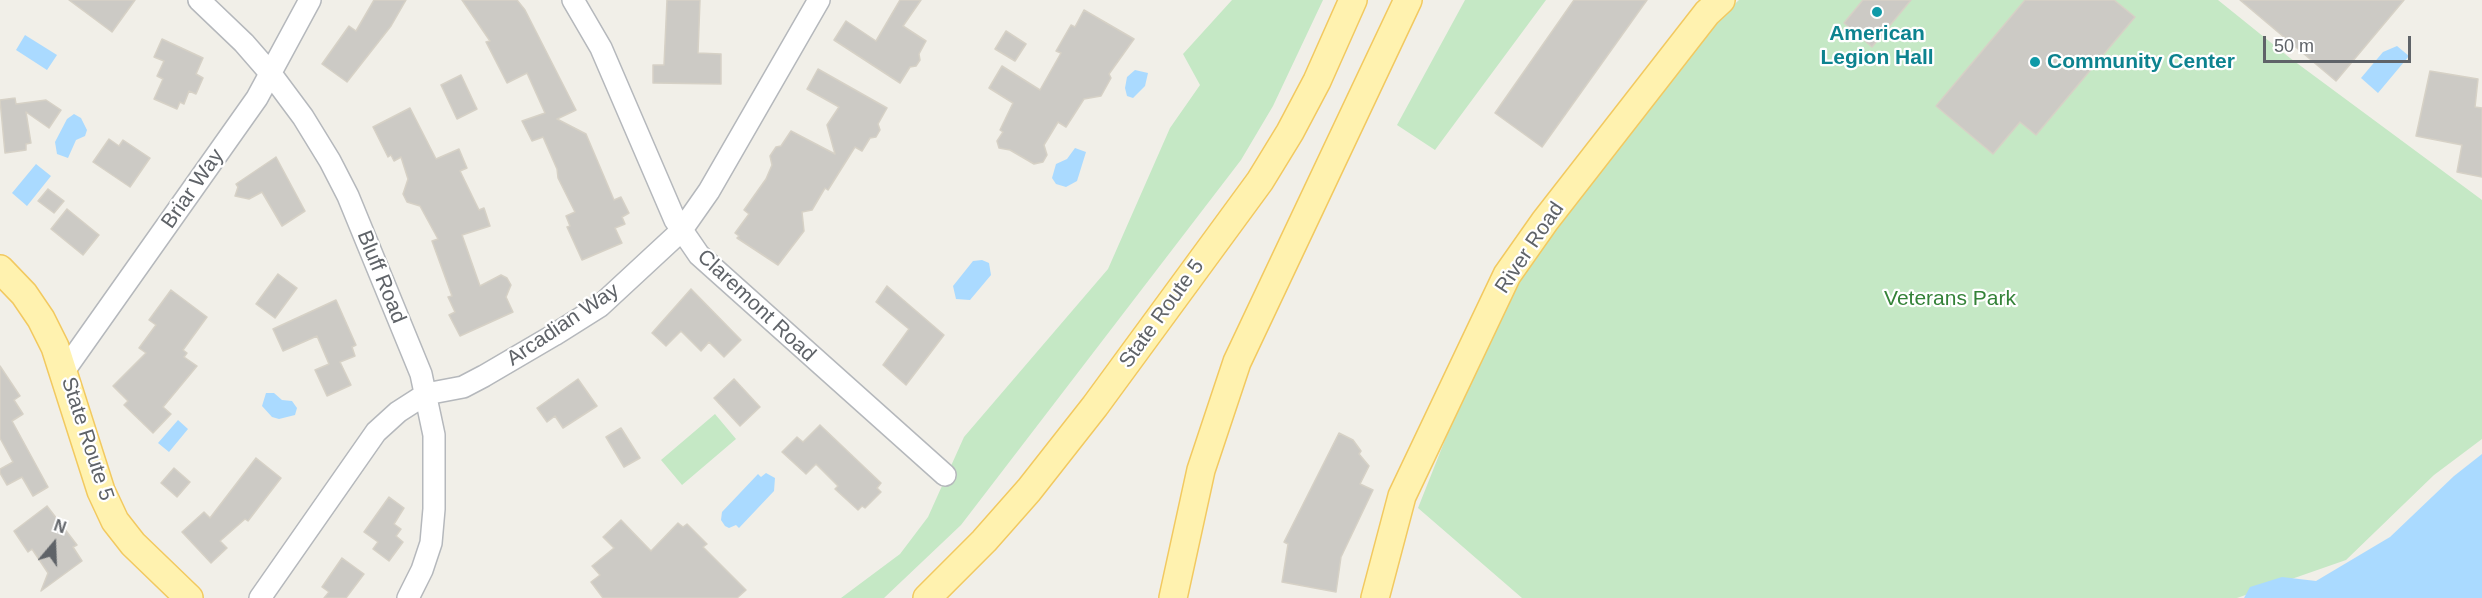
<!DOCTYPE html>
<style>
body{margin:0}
#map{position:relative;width:2482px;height:598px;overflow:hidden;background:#f1efe8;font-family:Arial,sans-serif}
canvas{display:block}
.north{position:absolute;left:24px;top:514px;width:60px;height:60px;-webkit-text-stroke:4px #fff;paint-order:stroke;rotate:19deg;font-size:16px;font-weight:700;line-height:24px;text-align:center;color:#5f6368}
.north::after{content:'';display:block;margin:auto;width:21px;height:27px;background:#5f6368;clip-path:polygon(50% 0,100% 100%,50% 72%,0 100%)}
.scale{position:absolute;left:2263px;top:36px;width:148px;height:27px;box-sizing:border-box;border:3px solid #5f6368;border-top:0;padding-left:8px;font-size:18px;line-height:21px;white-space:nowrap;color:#5f6368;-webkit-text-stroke:4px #fff;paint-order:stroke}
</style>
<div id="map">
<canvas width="2482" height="598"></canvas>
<div class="north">N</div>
<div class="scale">50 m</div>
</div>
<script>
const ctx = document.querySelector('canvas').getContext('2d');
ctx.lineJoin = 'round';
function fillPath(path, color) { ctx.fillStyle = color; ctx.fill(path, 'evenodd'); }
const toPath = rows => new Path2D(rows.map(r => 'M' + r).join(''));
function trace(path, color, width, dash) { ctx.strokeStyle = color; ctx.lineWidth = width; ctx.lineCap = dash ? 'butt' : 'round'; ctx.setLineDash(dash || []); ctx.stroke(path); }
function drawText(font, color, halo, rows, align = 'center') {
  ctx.font = font + ' Arial,sans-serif'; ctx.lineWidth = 4.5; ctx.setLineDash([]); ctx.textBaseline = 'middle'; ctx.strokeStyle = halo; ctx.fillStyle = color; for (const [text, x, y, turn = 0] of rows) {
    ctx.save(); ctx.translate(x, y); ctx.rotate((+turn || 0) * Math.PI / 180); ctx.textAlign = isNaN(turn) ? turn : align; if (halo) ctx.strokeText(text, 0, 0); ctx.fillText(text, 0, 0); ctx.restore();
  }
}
fillPath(toPath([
 [1232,0,1323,0,1273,106,1241,160,961,525,884,598,841,598,900,554,928,517,964,437,1108,269,1170,128,1200,85,1183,54],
 [1465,0,1546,0,1435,150,1397,125],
 [1739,0,2218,0,2290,58,2482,200,2482,439,2434,475,2346,560,2237,598,1522,598,1418,508,1516,261,1720,18],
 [715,414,736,439,682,485,661,460]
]), '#c5e8c5');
fillPath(toPath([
 [25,35,57,55,47,70,16,50],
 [2397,46,2409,56,2378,93,2361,78,2383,52],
 [1135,70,1148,73,1145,86,1133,98,1127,96,1125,88,1127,77],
 [74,114,81,118,87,130,85,136,76,140,68,158,57,154,55,142,67,119],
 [1075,148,1086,152,1077,181,1066,187,1056,184,1052,178,1056,164,1067,159],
 [36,164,51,176,27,206,12,193],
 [982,260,989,263,991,275,970,300,956,299,953,286,973,261],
 [266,393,274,393,282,400,292,401,297,408,295,415,279,419,272,417,262,406],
 [178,420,188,429,169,452,158,443],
 [2482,454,2482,598,2244,598,2250,587,2282,577,2316,581,2390,537,2454,476],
 [766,473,775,478,774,491,739,528,736,525,729,528,725,526,721,520,722,512,758,474,761,477]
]), '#aadaff');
const building = toPath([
 [69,0,135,0,112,32,69,0],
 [374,0,406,0,391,26,347,82,322,64,349,26,356,31,374,0],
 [462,0,517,0,525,10,576,110,557,119,586,134,614,200,621,197,629,213,622,217,625,224,615,228,622,243,582,260,567,227,570,226,566,216,575,212,558,178,557,169,543,137,532,141,522,121,545,113,527,73,507,83,486,42,490,41,462,0],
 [667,0,700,0,698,53,721,54,721,84,653,83,653,65,664,65,667,0],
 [900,0,921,0,903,26,926,41,919,54,920,60,916,66,910,67,900,83,834,40,846,21,876,41,900,0],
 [1574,0,1647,0,1542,147,1495,113,1574,0],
 [1863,0,1911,0,1872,47,1844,23,1863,0],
 [2025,0,2114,0,2135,17,2036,135,2020,122,1993,154,1936,106,2025,0],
 [2240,0,2404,0,2336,81,2240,0],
 [1084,10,1134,39,1109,74,1111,78,1101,96,1084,99,1066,127,1058,122,1044,145,1047,155,1043,162,1034,164,1010,150,999,148,997,141,1003,132,1000,130,1013,103,989,88,1002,66,1040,90,1061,53,1056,51,1071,25,1075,27,1084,10],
 [1006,31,1026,44,1015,61,995,49,1006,31],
 [162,39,203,58,196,74,203,78,196,94,189,91,184,104,180,102,177,109,154,99,163,79,157,76,164,61,154,57,162,39],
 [818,69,887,108,878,124,880,130,876,137,870,138,862,151,855,147,828,190,825,188,812,210,802,212,804,231,778,265,737,238,739,236,735,233,749,214,744,210,766,179,772,165,770,156,776,147,781,146,791,131,835,154,827,125,839,107,807,89,818,69],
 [2430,71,2478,79,2475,107,2482,108,2482,177,2457,172,2462,145,2416,136,2430,71],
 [461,75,477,109,457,119,441,85,461,75],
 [15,98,16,104,46,100,61,110,49,128,26,112,31,143,26,144,26,150,5,153,0,100,15,98],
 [410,108,436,159,459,149,467,168,460,171,479,210,484,208,490,226,462,235,480,286,501,275,507,278,511,285,506,297,513,312,460,336,449,315,455,312,448,297,452,296,432,241,438,239,420,206,407,202,403,194,408,179,401,157,394,161,391,155,388,157,373,127,410,108],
 [109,139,119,146,123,140,150,158,130,187,93,162,109,139],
 [276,157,305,211,282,226,262,192,249,199,235,196,238,187,236,184,276,157],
 [48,189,64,201,54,213,38,201,48,189],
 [67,209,99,235,83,255,51,229,67,209],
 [278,274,297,288,275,318,256,304,278,274],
 [887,286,944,335,906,385,883,365,909,329,876,302,887,286],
 [691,289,741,340,724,357,709,342,701,351,681,331,666,346,652,333,691,289],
 [171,290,207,317,183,350,187,353,184,357,197,366,163,407,171,414,153,433,124,405,128,401,113,386,146,353,139,348,156,325,149,320,171,290],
 [336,300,356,345,352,347,355,356,340,362,351,385,327,396,315,370,329,364,317,336,283,351,273,329,336,300],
 [0,366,20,396,14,400,23,414,12,421,48,487,33,496,22,477,7,485,0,473,0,469,13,462,0,438,0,366],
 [578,379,597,406,563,428,555,416,547,422,537,408,578,379],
 [734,379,760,407,740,426,714,398,734,379],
 [820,425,881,483,877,488,881,492,865,508,862,506,858,510,835,489,838,486,816,464,806,474,782,452,797,437,803,442,820,425],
 [621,428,640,458,624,467,606,437,621,428],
 [1339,433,1353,440,1361,451,1359,454,1369,466,1360,484,1373,490,1341,557,1336,592,1282,582,1288,544,1284,542,1339,433],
 [256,458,281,478,248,521,245,519,220,541,227,548,211,563,182,532,204,512,210,518,256,458],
 [174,468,190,482,177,497,161,483,174,468],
 [389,497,404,508,394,524,401,529,396,536,403,542,389,561,373,549,378,542,364,532,389,497],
 [47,506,77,545,73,547,82,561,41,591,48,573,32,549,28,552,14,531,47,506],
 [621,520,651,551,678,523,683,527,687,524,707,544,703,547,746,590,737,598,603,598,591,582,600,575,592,566,614,548,603,537,621,520],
 [342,558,364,574,346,598,324,598,329,592,322,587,342,558]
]);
fillPath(building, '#cccac5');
trace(building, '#d6d1c6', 1.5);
const minor = toPath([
 [199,0,244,43,271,74,303,117,330,161,348,196,421,374,434,435,434,509,431,543,422,570,408,598],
 [573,0,601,48,675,220,699,255,945,475],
 [64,371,257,98,310,0],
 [260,598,376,432,398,412,426,394,463,387,484,376,554,335,600,306,681,231,709,191,819,0]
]);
const major = toPath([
 [0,269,24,294,41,319,55,347,101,491,115,521,133,544,189,598],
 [927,598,984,541,1029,490,1095,406,1260,181,1290,132,1317,81,1353,0],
 [1173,598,1201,470,1237,362,1408,0],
 [1375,598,1402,496,1507,275,1545,221,1707,13,1721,0]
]);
trace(minor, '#b5b8bc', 24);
trace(major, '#f2c960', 30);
trace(minor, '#fff', 21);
trace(major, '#fff2af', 27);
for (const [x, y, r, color] of [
 [1877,12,6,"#0f9aa8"],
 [2035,62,6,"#0f9aa8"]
]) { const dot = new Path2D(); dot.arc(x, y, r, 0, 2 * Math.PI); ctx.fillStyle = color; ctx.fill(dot); trace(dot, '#fff', 2); }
drawText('bold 21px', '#0d838f', '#fff', [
 ["American",1877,34],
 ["Legion Hall",1877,58],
 ["Community Center",2047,62,"left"]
]);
drawText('21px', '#5f6368', '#fff', [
 ["Briar Way",193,189,-55],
 ["River Road",1530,248,-56],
 ["Bluff Road",381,277,68],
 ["Claremont Road",756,306,43],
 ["State Route 5",1162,314,-54],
 ["Arcadian Way",563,325,-34],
 ["State Route 5",87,439,72]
]);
drawText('21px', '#348238', '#fff', [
 ["Veterans Park",1950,299]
]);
</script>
